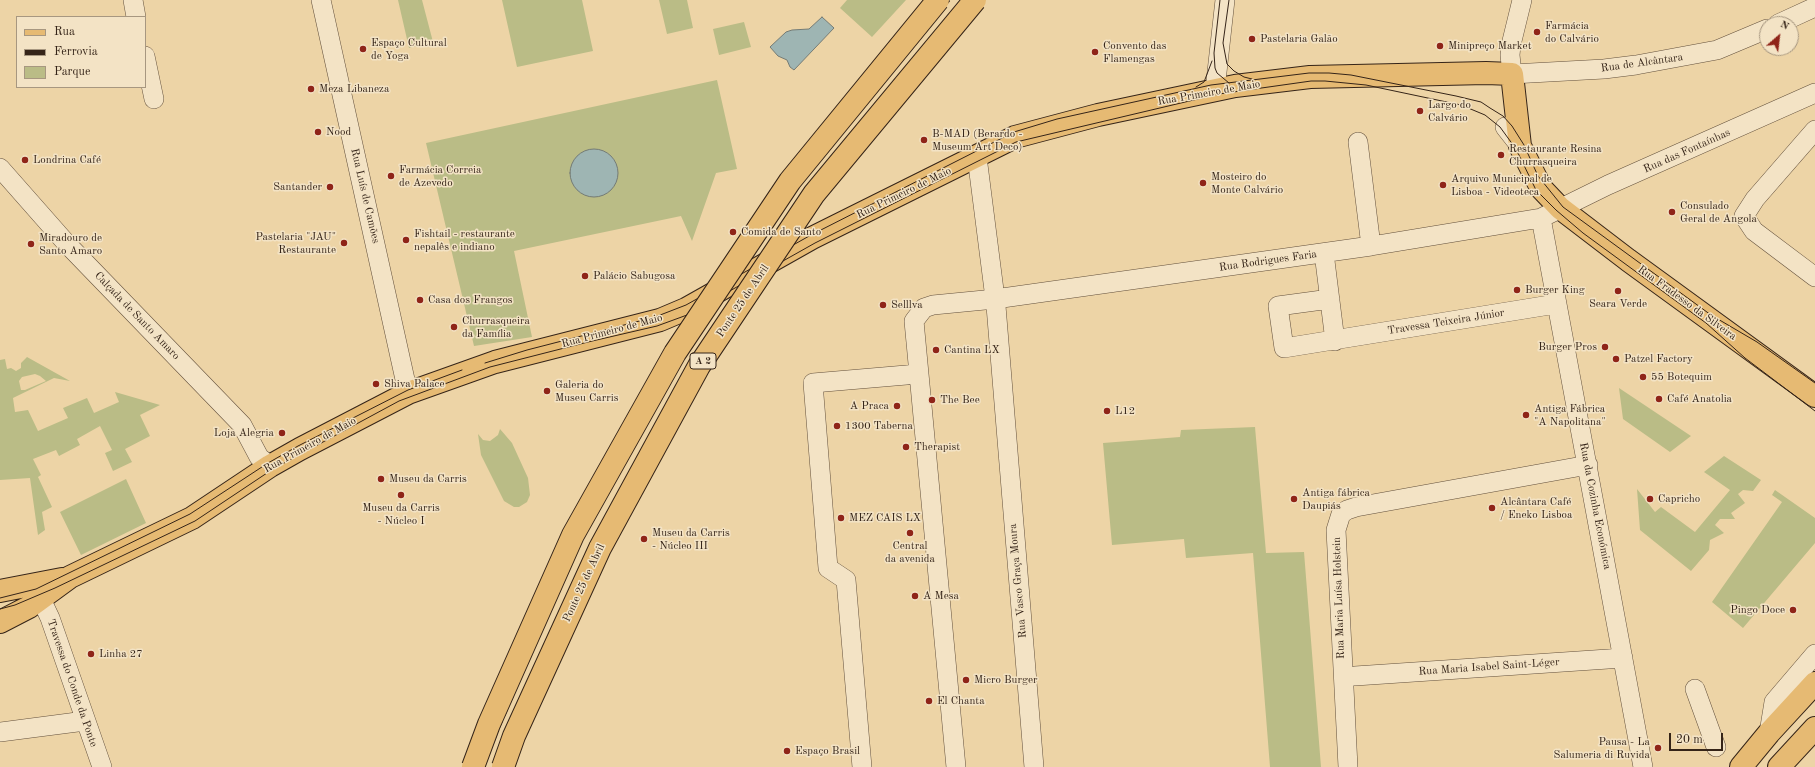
<!DOCTYPE html>
<meta charset="utf-8">
<style>
body{margin:0}
#map{position:relative;width:1815px;height:767px;overflow:hidden;background:#edd4a6;font-family:"Old Standard TT",serif}
canvas{display:block}
.legend{position:absolute;left:16px;top:16px;width:130px;height:72px;box-sizing:border-box;background:#f3e3c5;border:1px solid #a79780;margin:0;padding:5px 7px;list-style:none;font-size:12px;color:#352418}
.legend li{display:flex;align-items:center;gap:8px;height:20px}
.legend b{width:20px;border:1px solid #a79780}
.north{position:absolute;left:1759px;top:16px;width:40px;height:40px;box-sizing:border-box;background:#f3e3c5;border:1px solid #a79780;border-radius:50%;rotate:28deg;font-size:11px;font-weight:700;line-height:16px;text-align:center;color:#352418}
.north::after{content:'';display:block;margin:auto;width:14px;height:18px;background:#8f2418;clip-path:polygon(50% 0,100% 100%,50% 72%,0 100%)}
.scale{position:absolute;left:1669px;top:733px;width:54px;height:18px;box-sizing:border-box;border:2px solid #352418;border-top:0;padding-left:5px;font-size:12px;line-height:14px;white-space:nowrap;color:#352418;-webkit-text-stroke:3px #f3e3c5;paint-order:stroke}
</style>
<div id="map">
<canvas width="1815" height="767"></canvas>
<ul class="legend">
<li><b style="height:5px;background:#e6ba73"></b>Rua</li>
<li><b style="height:5px;background:#352418"></b>Ferrovia</li>
<li><b style="height:11px;background:#babc86"></b>Parque</li>
</ul>
<div class="north">N</div>
<div class="scale">20 m</div>
</div>
<script>
const ctx = document.querySelector('canvas').getContext('2d');
ctx.lineJoin = 'round';
function fillPath(path, color) { ctx.fillStyle = color; ctx.fill(path, 'evenodd'); }
const toPath = rows => new Path2D(rows.map(r => 'M' + r).join(''));
function trace(path, color, width, dash) { ctx.strokeStyle = color; ctx.lineWidth = width; ctx.lineCap = dash ? 'butt' : 'round'; ctx.setLineDash(dash || []); ctx.stroke(path); }
function drawText(font, color, halo, rows, align = 'center') {
  ctx.font = font + ' "Old Standard TT",serif'; ctx.lineWidth = 3; ctx.setLineDash([]); ctx.textBaseline = 'middle'; ctx.strokeStyle = halo; ctx.fillStyle = color; for (const [text, x, y, turn = 0] of rows) {
    ctx.save(); ctx.translate(x, y); ctx.rotate((+turn || 0) * Math.PI / 180); ctx.textAlign = isNaN(turn) ? turn : align; if (halo) ctx.strokeText(text, 0, 0); ctx.fillText(text, 0, 0); ctx.restore();
  }
}
fillPath(toPath([
 [398,0,422,0,433,42,409,48],
 [502,0,582,0,593,51,517,67],
 [659,0,687,0,693,28,667,34],
 [847,0,906,0,872,37,840,8],
 [744,22,751,47,719,55,713,29],
 [717,80,737,169,716,173,692,241,681,216,514,251,532,337,474,346,426,143],
 [27,357,70,381,54,378,13,398,15,412,28,410,38,431,68,418,63,408,87,398,94,413,119,402,115,392,160,405,140,415,150,436,125,449,132,462,113,471,105,453,112,450,100,426,77,439,80,445,59,456,56,450,33,459,41,475,38,477,52,507,42,512,45,530,38,535,30,478,0,480,0,360,5,359,7,369,11,368,16,371,21,368,21,363],
 [35,374,40,376,46,381,25,390,21,390,19,381,22,377],
 [1619,388,1691,436,1670,452,1623,419],
 [1255,427,1266,553,1304,552,1321,767,1270,767,1253,553,1186,558,1184,539,1112,545,1103,443,1180,437,1181,430],
 [500,429,512,443,528,478,530,495,527,502,519,507,514,507,504,501,481,455,478,434,483,440,490,441,498,435],
 [1724,456,1761,480,1753,491,1743,490,1738,494,1745,503,1731,513,1735,519,1720,519,1715,525,1724,533,1710,540,1709,550,1691,571,1640,530,1637,489,1655,512,1661,507,1695,532,1730,490,1704,472],
 [126,479,146,523,81,555,60,512],
 [1775,490,1815,518,1815,543,1743,628,1712,602,1782,502,1772,495]
]), '#babc86');
const water = toPath([
 [822,17,834,28,794,70,790,67,787,60,778,56,770,47,786,32,792,30,809,29,822,17],
 '570 173a24 24 0 1 1 48 0a24 24 0 1 1-48 0Z'
]);
fillPath(water, '#9eb5b3');
trace(water, '#747b75', 1);
const minor = toPath([
 [133,0,136,17],
 [321,0,408,393],
 [1522,0,1511,45,1510,55,1512,74,1604,69,1636,65,1717,50,1767,29],
 [1778,24,1815,7],
 [145,56,154,99],
 [1215,90,1225,0],
 [1505,127,1520,146],
 [1815,130,1755,199,1744,216,1754,231,1815,277],
 [1358,142,1371,246],
 [977,157,996,306,1034,767],
 [0,168,67,244,242,425,259,457,270,466],
 [1541,218,1643,767],
 [1324,253,1335,341],
 [1330,299,1278,306,1284,348,1556,304],
 [41,599,50,618,102,767],
 [1355,676,1623,658],
 [1695,689,1716,747],
 [0,732,85,721],
 [1769,733,1774,702,1815,654],
 [862,767,846,580,828,568,813,383,918,374],
 [956,767,914,321,924,308,933,305,995,299,1371,246,1541,218,1608,185,1815,93],
 [1348,767,1336,530,1341,514,1347,510,1356,507,1588,465]
]);
const major = toPath([
 [0,591,62,579],
 [0,622,29,607,70,577,192,518,270,466,300,449,408,393,495,362,660,320,686,309,812,238,1015,137,1098,115,1235,86,1310,77,1486,73,1512,74,1520,146,1541,188,1560,208,1628,260,1815,396]
]);
const highway = toPath([
 [1741,767,1769,733,1815,683],
 [1779,767,1815,728]
]);
trace(minor, '#63503c', 20);
trace(major, '#352418', 24);
trace(highway, '#352418', 24);
trace(minor, '#f3e3c5', 19);
trace(major, '#e6ba73', 22);
trace(highway, '#e6ba73', 22);
trace(toPath([
 [1220,0,1214,53,1215,68,1217,73,1229,83],
 [1229,0,1223,43,1227,64,1234,71,1244,77,1252,79],
 [1196,87,1204,82,1212,61],
 [485,363,527,350,655,317,686,305,811,235,1014,132,1057,119,1211,85,1309,73,1329,73,1351,75,1456,96,1481,102,1490,108,1503,116,1512,126,1524,145,1538,176,1563,207,1711,315,1757,342,1815,383],
 [0,598,36,589,190,514,268,463,298,446,408,390,462,370],
 [0,609,15,605,55,588,195,521,273,469,399,401,490,367,588,342,657,326,687,315,815,243,1016,142,1219,94,1311,81,1325,81,1366,85,1461,105,1485,115,1500,127,1516,149,1536,190,1556,210,1583,233,1706,323,1745,358,1815,411]
]), '#352418', 1);
trace(toPath([
 [483,767,498,729,580,539,683,357,797,185,949,0],
 [495,767,507,733,591,544,693,363,806,190,964,0]
]), '#352418', 3, [7, 7]);
const highwayBridge = toPath([
 [473,767,489,724,573,535,675,353,790,181,938,0],
 [503,767,514,736,600,548,699,366,814,194,975,0]
]);
trace(highwayBridge, '#352418', 24, []);
trace(highwayBridge, '#e6ba73', 22);
for (const [x, y, r, color] of [
 [1537,32,4,"#8f2418"],
 [1252,39,4,"#8f2418"],
 [1440,46,4,"#8f2418"],
 [363,49,4,"#8f2418"],
 [1095,52,4,"#8f2418"],
 [311,89,4,"#8f2418"],
 [1420,111,4,"#8f2418"],
 [318,132,4,"#8f2418"],
 [924,140,4,"#8f2418"],
 [1501,155,4,"#8f2418"],
 [25,160,4,"#8f2418"],
 [391,176,4,"#8f2418"],
 [1203,183,4,"#8f2418"],
 [1443,185,4,"#8f2418"],
 [330,187,4,"#8f2418"],
 [1672,212,4,"#8f2418"],
 [733,232,4,"#8f2418"],
 [406,240,4,"#8f2418"],
 [344,243,4,"#8f2418"],
 [31,244,4,"#8f2418"],
 [585,276,4,"#8f2418"],
 [1517,290,4,"#8f2418"],
 [1618,291,4,"#8f2418"],
 [420,300,4,"#8f2418"],
 [883,305,4,"#8f2418"],
 [454,327,4,"#8f2418"],
 [1605,347,4,"#8f2418"],
 [936,350,4,"#8f2418"],
 [1616,359,4,"#8f2418"],
 [1643,377,4,"#8f2418"],
 [376,384,4,"#8f2418"],
 [547,391,4,"#8f2418"],
 [1659,399,4,"#8f2418"],
 [932,400,4,"#8f2418"],
 [897,406,4,"#8f2418"],
 [1107,411,4,"#8f2418"],
 [1526,415,4,"#8f2418"],
 [837,426,4,"#8f2418"],
 [282,433,4,"#8f2418"],
 [906,447,4,"#8f2418"],
 [381,479,4,"#8f2418"],
 [401,495,4,"#8f2418"],
 [1294,499,4,"#8f2418"],
 [1650,499,4,"#8f2418"],
 [1492,508,4,"#8f2418"],
 [841,518,4,"#8f2418"],
 [910,533,4,"#8f2418"],
 [644,539,4,"#8f2418"],
 [915,596,4,"#8f2418"],
 [1793,610,4,"#8f2418"],
 [91,654,4,"#8f2418"],
 [966,680,4,"#8f2418"],
 [929,701,4,"#8f2418"],
 [1658,748,4,"#8f2418"],
 [787,751,4,"#8f2418"]
]) { const dot = new Path2D(); dot.arc(x, y, r, 0, 2 * Math.PI); ctx.fillStyle = color; ctx.fill(dot); trace(dot, '#f3e3c5', 1.5); }
for (const [x, y, w] of [
 [703,361,26]
]) { const box = new Path2D(); box.roundRect(x - w / 2, y - 8, w, 16, 3); ctx.fillStyle = '#f3e3c5'; ctx.fill(box); trace(box, '#352418', 1); }
drawText('bold 10px', '#352418', null, [
 ["A 2",703,361]
]);
drawText('11px', '#352418', '#f3e3c5', [
 ["Farmácia",1545,26],
 ["do Calvário",1545,39],
 ["Pastelaria Galão",1260,39],
 ["Espaço Cultural",371,43],
 ["de Yoga",371,56],
 ["Convento das",1103,46],
 ["Flamengas",1103,59],
 ["Minipreço Market",1448,46],
 ["Meza Libaneza",319,89],
 ["Largo do",1428,105],
 ["Calvário",1428,118],
 ["Nood",326,132],
 ["B-MAD (Berardo -",932,134],
 ["Museum Art Deco)",932,147],
 ["Restaurante Resina",1509,149],
 ["Churrasqueira",1509,162],
 ["Londrina Café",33,160],
 ["Farmácia Correia",399,170],
 ["de Azevedo",399,183],
 ["Mosteiro do",1211,177],
 ["Monte Calvário",1211,190],
 ["Arquivo Municipal de",1451,179],
 ["Lisboa - Videoteca",1451,192],
 ["Santander",322,187,"right"],
 ["Consulado",1680,206],
 ["Geral de Angola",1680,219],
 ["Comida de Santo",741,232],
 ["Fishtail - restaurante",414,234],
 ["nepalês e indiano",414,247],
 ["Pastelaria \"JAU\"",336,237,"right"],
 ["Restaurante",336,250,"right"],
 ["Miradouro de",39,238],
 ["Santo Amaro",39,251],
 ["Palácio Sabugosa",593,276],
 ["Burger King",1525,290],
 ["Casa dos Frangos",428,300],
 ["Seara Verde",1618,304,"center"],
 ["Selllva",891,305],
 ["Churrasqueira",462,321],
 ["da Família",462,334],
 ["Burger Pros",1597,347,"right"],
 ["Cantina LX",944,350],
 ["Patzel Factory",1624,359],
 ["55 Botequim",1651,377],
 ["Shiva Palace",384,384],
 ["Galeria do",555,385],
 ["Museu Carris",555,398],
 ["Café Anatolia",1667,399],
 ["The Bee",940,400],
 ["A Praca",889,406,"right"],
 ["Antiga Fábrica",1534,409],
 ["\"A Napolitana\"",1534,422],
 ["L12",1115,411],
 ["1300 Taberna",845,426],
 ["Loja Alegria",274,433,"right"],
 ["Therapist",914,447],
 ["Museu da Carris",389,479],
 ["Antiga fábrica",1302,493],
 ["Daupiás",1302,506],
 ["Capricho",1658,499],
 ["Alcântara Café",1500,502],
 ["/ Eneko Lisboa",1500,515],
 ["Museu da Carris",401,508,"center"],
 ["- Núcleo I",401,521,"center"],
 ["MEZ CAIS LX",849,518],
 ["Museu da Carris",652,533],
 ["- Núcleo III",652,546],
 ["Central",910,546,"center"],
 ["da avenida",910,559,"center"],
 ["A Mesa",923,596],
 ["Pingo Doce",1785,610,"right"],
 ["Linha 27",99,654],
 ["Micro Burger",974,680],
 ["El Chanta",937,701],
 ["Pausa - La",1650,742,"right"],
 ["Salumeria di Ruvida",1650,755,"right"],
 ["Espaço Brasil",795,751]
], 'left');
drawText('11px', '#352418', '#f3e3c5', [
 ["Rua de Alcântara",1642,63,-8],
 ["Rua Primeiro de Maio",1209,93,-10],
 ["Rua das Fontaínhas",1687,151,-24],
 ["Rua Primeiro de Maio",904,193,-26],
 ["Rua Luís de Camões",365,196,77],
 ["Rua Rodrigues Faria",1268,261,-8],
 ["Ponte 25 de Abril",743,301,-56],
 ["Rua Fradesso da Silveira",1687,303,36],
 ["Calçada de Santo Amaro",137,316,46],
 ["Travessa Teixeira Júnior",1446,322,-9],
 ["Rua Primeiro de Maio",612,331,-15],
 ["Rua Primeiro de Maio",310,445,-29],
 ["Rua da Cozinha Económica",1595,506,79],
 ["Rua Vasco Graça Moura",1018,581,-95],
 ["Ponte 25 de Abril",584,583,-65],
 ["Rua Maria Luísa Holstein",1339,598,-92],
 ["Rua Maria Isabel Saint-Léger",1489,667,-4],
 ["Travessa do Conde da Ponte",72,683,71]
]);
</script>
